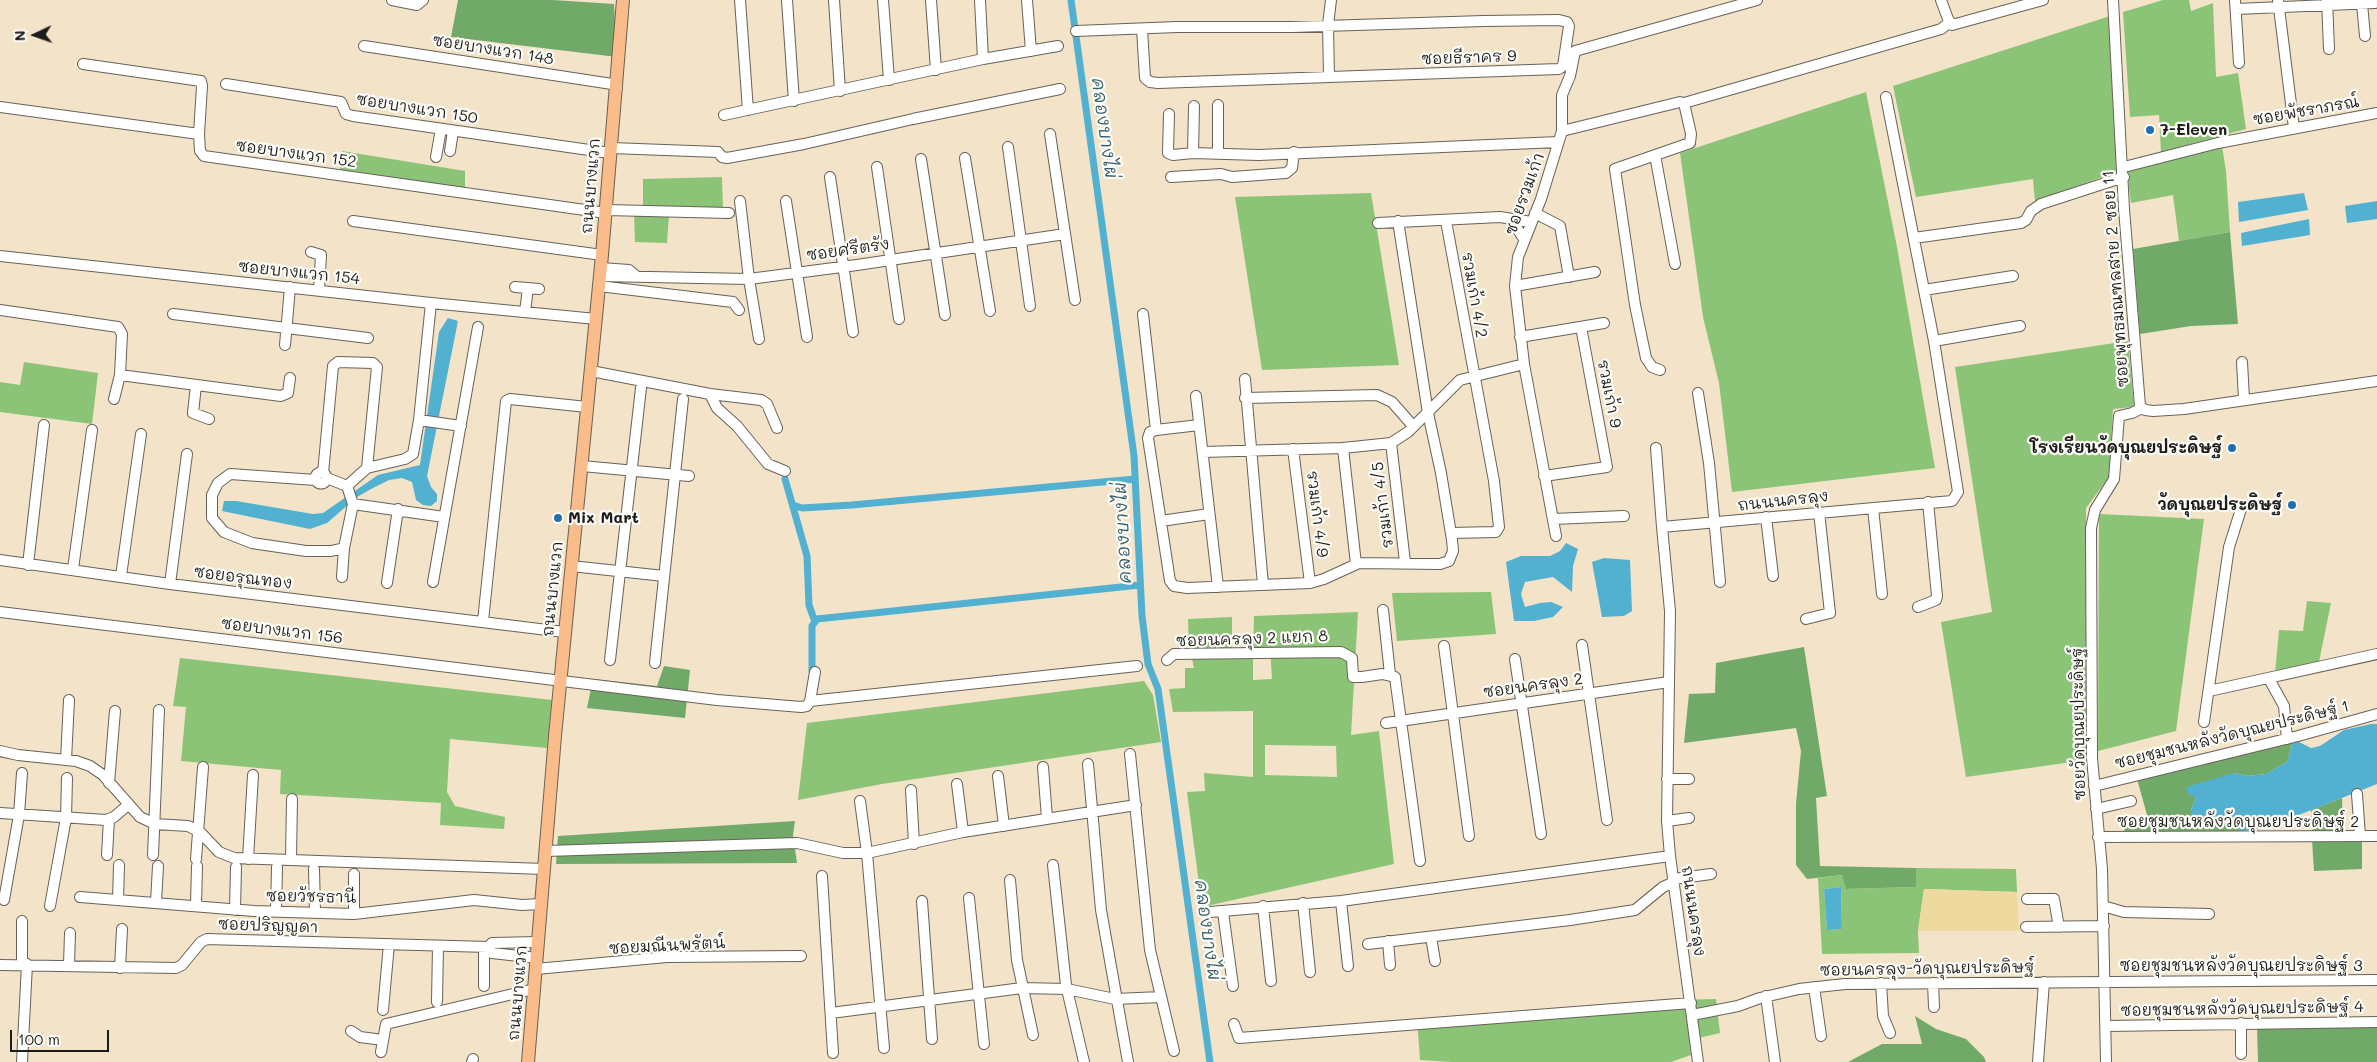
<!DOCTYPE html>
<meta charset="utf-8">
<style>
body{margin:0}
#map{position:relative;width:2377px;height:1062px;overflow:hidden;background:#f3e3c8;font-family:Mali,sans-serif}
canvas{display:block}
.north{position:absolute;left:10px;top:10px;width:50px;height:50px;-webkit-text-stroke:4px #fdfcf7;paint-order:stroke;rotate:267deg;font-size:14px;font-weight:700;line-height:20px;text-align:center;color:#1c1c1c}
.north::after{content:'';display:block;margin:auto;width:18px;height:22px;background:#1c1c1c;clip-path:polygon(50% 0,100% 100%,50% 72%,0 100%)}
.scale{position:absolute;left:10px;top:1030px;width:99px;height:22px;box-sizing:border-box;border:2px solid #1c1c1c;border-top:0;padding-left:6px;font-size:15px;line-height:18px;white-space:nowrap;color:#1c1c1c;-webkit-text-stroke:4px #fdfcf7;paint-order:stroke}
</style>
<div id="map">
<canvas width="2377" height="1062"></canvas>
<div class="north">N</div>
<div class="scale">100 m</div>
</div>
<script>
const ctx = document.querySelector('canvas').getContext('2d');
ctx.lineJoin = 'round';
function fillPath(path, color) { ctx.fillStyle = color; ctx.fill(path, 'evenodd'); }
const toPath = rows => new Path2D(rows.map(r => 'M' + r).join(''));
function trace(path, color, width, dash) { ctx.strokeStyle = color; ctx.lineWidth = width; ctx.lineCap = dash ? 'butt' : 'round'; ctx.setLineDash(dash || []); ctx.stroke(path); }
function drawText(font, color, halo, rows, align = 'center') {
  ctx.font = font + ' Mali,"Playpen Sans Thai",sans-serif'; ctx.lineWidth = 4.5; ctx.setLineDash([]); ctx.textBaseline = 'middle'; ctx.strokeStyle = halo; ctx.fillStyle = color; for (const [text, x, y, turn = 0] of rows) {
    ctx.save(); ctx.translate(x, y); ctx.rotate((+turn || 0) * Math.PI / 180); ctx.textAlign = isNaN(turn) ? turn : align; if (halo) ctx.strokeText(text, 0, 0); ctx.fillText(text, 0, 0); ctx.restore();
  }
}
fillPath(toPath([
 [2163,0,2189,0,2191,11,2213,3,2216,77,2238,73,2246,129,2161,152,2159,115,2130,117,2123,12],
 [2110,16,2118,171,2035,202,2033,179,1916,197,1893,86],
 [1866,92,1897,247,1935,468,1732,492,1719,383,1703,317,1680,153],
 [2222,146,2226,171,2230,232,2179,241,2173,195,2131,203,2127,172],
 [342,151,465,171,465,189,340,171],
 [722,177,723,208,643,207,643,179],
 [1371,193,1399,365,1262,370,1235,197],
 [634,214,669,215,667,243,635,242],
 [2128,341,2134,407,2113,409,2109,477,2086,508,2086,760,1966,777,1941,622,1992,612,1955,367],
 [24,362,98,373,92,424,0,412,0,382,20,385],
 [2099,514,2204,519,2176,731,2098,751],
 [1491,592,1496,634,1397,641,1392,593],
 [2307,601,2331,603,2319,662,2275,673,2279,630,2303,631],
 [1358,612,1351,735,1379,731,1394,864,1202,907,1187,792,1205,791,1204,773,1253,777,1253,711,1173,712,1169,689,1185,688,1185,668,1194,668,1192,659,1253,659,1253,680,1272,679,1270,648,1253,649,1254,616],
 [1265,745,1336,746,1337,777,1265,775],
 [1232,617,1232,650,1189,649,1188,619],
 [180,658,552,700,547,748,450,739,447,792,455,806,505,817,504,829,440,825,441,803,280,794,281,770,181,761,186,707,173,706],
 [1144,681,1153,695,1161,742,882,784,798,800,807,723],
 [1916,868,2016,869,2017,892,1924,889,1918,931,1919,953,1822,954,1818,878,1843,875,1846,889,1916,887],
 [1841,887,1842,929,1827,930,1824,889],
 [1716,999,1720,1033,1690,1040,1691,1055,1671,1062,1451,1062,1420,1060,1417,1019,1670,1000]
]), '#8cc477');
fillPath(toPath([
 [458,0,553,0,614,4,617,57,451,37],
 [2230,232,2238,324,2191,326,2140,334,2133,249],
 [1804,647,1827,796,1816,798,1820,866,1916,868,1916,887,1846,889,1842,875,1807,879,1796,865,1796,804,1801,751,1796,728,1684,743,1689,694,1715,693,1716,663],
 [664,666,690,670,685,718,587,708,593,679,657,686],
 [2293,742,2287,762,2266,774,2248,776,2234,773,2196,797,2191,810,2206,827,2225,822,2242,831,2125,834,2124,828,2149,822,2137,779],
 [2342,798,2343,831,2313,833,2311,810],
 [795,821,793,835,797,863,556,864,558,836],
 [2312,840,2362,841,2362,869,2314,871],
 [1915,1016,1936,1029,1966,1039,1984,1057,1986,1062,1848,1062,1882,1044,1922,1044],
 [2257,1027,2377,1028,2377,1062,2258,1062]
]), '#71aa68');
fillPath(toPath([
 [1924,889,2017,892,2019,931,1918,931]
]), '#eeda9e');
fillPath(toPath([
 [2304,193,2308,210,2239,222,2238,202],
 [2377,201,2377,219,2347,223,2345,206],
 [2309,219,2310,235,2242,246,2241,233],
 [448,318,458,321,427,476,431,487,437,494,437,501,431,506,423,505,416,500,412,482,402,478,389,480,371,489,357,497,327,523,310,529,222,511,224,501,236,501,313,514,323,513,378,475,420,465,439,332],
 [1566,543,1578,549,1573,566,1572,592,1553,577,1525,582,1521,594,1525,607,1540,603,1551,602,1563,607,1553,617,1534,621,1514,621,1506,562,1521,556,1550,556,1560,551],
 [1604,558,1630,560,1632,611,1624,616,1602,617,1592,562],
 [2371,724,2377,724,2377,784,2266,828,2242,831,2225,822,2206,827,2193,823,2191,810,2196,797,2189,795,2186,787,2234,773,2248,776,2266,774,2287,762,2293,742,2299,742,2311,748,2320,746,2344,730],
 [1841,887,1842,929,1827,930,1824,889]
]), '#52b1d0');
trace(toPath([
 [1071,0,1134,456,1142,616,1148,664,1158,689,1210,1062],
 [785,479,807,556,809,605,815,622],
 [793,505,802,508,852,505,1135,479],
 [812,671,812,626,817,619,1140,585]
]), '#52b1d0', 7);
const minor = toPath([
 [392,0,417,5,423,0],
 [740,0,748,110],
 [787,0,794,101],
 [834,0,840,91],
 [883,0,889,80],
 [931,0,936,70],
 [980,0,983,59],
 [1027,0,1031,51],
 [1941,0,1948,19,1952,25,2043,0],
 [2113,0,2124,209,2140,406,2145,410,2153,411,2184,409,2377,381],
 [2235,0,2239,63],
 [2278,0,2294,128],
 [2327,0,2329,49],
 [2362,4,2365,36],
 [2236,9,2375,3],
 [1076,31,1177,27,1292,27,1484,21,1559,20,1567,22,1569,26,1563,66,1559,69,1158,83,1150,82,1145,78,1142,29],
 [364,46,612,84,617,88],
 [83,64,201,81,202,86,199,134],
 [1329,77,1328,25,1331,0],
 [226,84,341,102,346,114,353,116,610,153],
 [0,107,199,134,200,151,204,156,606,213],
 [1169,114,1168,153,1173,155,1193,153,1259,155,1558,142],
 [724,115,983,59,1058,46],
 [1562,131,1680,102],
 [1050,134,1075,300],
 [1008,147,1030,306],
 [611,148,718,152,722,157,727,158,804,144,913,119,1060,89],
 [450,151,453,131],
 [1193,153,1194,106],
 [1218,153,1218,105],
 [1655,155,1675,264],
 [436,157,441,129],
 [965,158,990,311],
 [921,159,945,315],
 [877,167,899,319],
 [2124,167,2218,143,2377,113],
 [830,177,853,332],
 [1171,177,1221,174,1232,177,1286,173,1292,168,1294,152],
 [740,201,749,279,759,339],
 [786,201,807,337],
 [606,210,729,213],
 [1535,213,1560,226,1569,277],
 [1511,219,1524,239],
 [353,221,602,255],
 [1446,221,1494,481,1499,527,1496,532,1451,533],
 [1378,223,1500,217,1531,222],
 [1914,238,2021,223,2026,220,2031,211,2041,204,2124,177],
 [311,252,321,255,319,290],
 [0,256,431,303,596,319],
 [601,268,629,270,635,275],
 [600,276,749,279,857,265,1065,234],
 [599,286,733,302,739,310],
 [1515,286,1595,272],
 [515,287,539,289],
 [1924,290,2013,276],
 [431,303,419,420,413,454,405,459,367,468,347,486,353,504,444,517],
 [0,310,118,327,122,334,120,375,114,399],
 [525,312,528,288],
 [173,314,368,338],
 [1143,314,1156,430,1199,425],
 [1520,337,1604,323],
 [1934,341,2020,326],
 [285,345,290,287],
 [2242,362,2244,399],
 [1660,370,1652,367,1646,358,1635,305,1615,169,1690,143,1691,134,1684,103,1941,29,1950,22],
 [591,371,710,394,761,400,767,404,777,428],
 [120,375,281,396,288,393,290,378],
 [1245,379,1263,585],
 [196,385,193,413,209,419],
 [1698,393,1709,463,1720,582],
 [710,394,717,408,737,426,768,464,785,471],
 [1196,396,1218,587],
 [1245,398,1377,395,1392,402,1413,426],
 [419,420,461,426],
 [1156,430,1150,432,1148,438,1170,581,1174,586,1187,588,1310,583,1324,579,1359,563,1440,564,1449,561,1453,551,1452,540,1441,473,1428,413,1398,221],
 [1391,443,1405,562],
 [1343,448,1356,564],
 [1656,448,1662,527],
 [1293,449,1310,583],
 [1203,452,1343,448,1391,443,1408,432,1460,380,1524,364],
 [582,466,689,476],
 '315.5 478a5.5 5.5 0 1 1 11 0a5.5 5.5 0 1 1-11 0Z',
 [323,473,333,366,338,362,373,363,377,367,367,468],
 [1544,476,1607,467,1581,327],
 [327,478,347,486],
 [316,480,230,474,218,483,212,495,212,518,224,532,252,543,306,551,331,551,344,548,353,504],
 [1873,508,1882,594],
 [1766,517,1773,576],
 [1553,519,1624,516],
 [1161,521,1209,514],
 [1556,536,1524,364,1515,286,1518,257,1541,199,1562,131,1562,95,1570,76,1575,51,1757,0],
 [0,560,170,584,564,632],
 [28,565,44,425],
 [571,566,664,576],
 [73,569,92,430],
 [121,576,141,434],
 [342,577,344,548],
 [433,582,478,327],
 [387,583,398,509],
 [170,584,187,454],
 [1918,607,1936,600,1937,596,1928,502],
 [1383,610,1390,674],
 [0,612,717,700,801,707,807,706,810,701,815,672],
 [1806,619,1830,613,1819,512],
 [483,621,506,401,510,399,587,407],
 [1582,645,1607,820],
 [1444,646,1469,836],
 [1515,659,1541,834],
 [610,660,641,388],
 [1167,660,1174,654,1341,652,1352,658,1353,677,1362,677,1382,674,1395,677,1420,861],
 [655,663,683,399],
 [2269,679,2284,706,2287,739],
 [2209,691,2377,654],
 [810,701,1137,666],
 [2204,722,2229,547,2242,506],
 [1386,723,1669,682],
 [0,751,18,755,76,761,90,766,103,775,140,817,155,824,188,826,200,832,219,852,234,858,544,869],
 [1130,754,1150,950,1174,1051],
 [66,760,69,700],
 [1088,764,1101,910,1128,1062],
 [1043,767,1047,818],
 [998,776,1004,826],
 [1667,779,1689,779],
 [109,783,115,711],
 [957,784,963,832],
 [2094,786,2298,736,2377,714],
 [911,790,914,844],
 [2357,794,2360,836],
 [860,801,867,853,884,1048],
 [2096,809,2131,801],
 [0,813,106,820,114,817,128,805],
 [1667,821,1689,818],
 [2098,837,2377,836],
 [546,851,797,843,843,853,867,853,963,832,1136,805],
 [107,855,109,819],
 [153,855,159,710],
 [196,859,203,767],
 [248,859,253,775],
 [291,860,292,799],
 [1053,865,1066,985,1084,1062],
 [314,869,315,912],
 [354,874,354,914],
 [822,876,833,1053],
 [1674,879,1711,874],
 [1010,880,1017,960,1033,1035],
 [80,897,254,911,354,914,474,900,522,905,541,904],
 [969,898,984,1044],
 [2027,899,2054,899,2059,927],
 [4,900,19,815,22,773],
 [118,900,119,865],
 [922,901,932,1039],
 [1341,901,1348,966],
 [156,902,158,866],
 [1303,903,1310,972],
 [196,905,197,866],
 [50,906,66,818,67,778],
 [1263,906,1271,981],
 [2103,906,2124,912,2209,914],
 [235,910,236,867],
 [276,911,277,867],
 [1210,912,1341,901,1670,856],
 [1223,912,1233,986],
 [2026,927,2104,926],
 [1431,937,1435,961],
 [1388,941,1390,965],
 [1368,944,1570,920,1635,910,1663,887,1674,882],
 [484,947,484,986],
 [488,947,492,953,537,958],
 [22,964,22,921],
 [0,965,176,968,182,965,201,942,207,939,488,947,492,943,538,942],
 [69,965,70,933],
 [120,968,122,929],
 [536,969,667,957,801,956],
 [1881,983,1883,1016,1890,1033],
 [1933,983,1934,1007],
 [1814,987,1821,1036],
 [1766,996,1775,1062],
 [437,1002,438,946],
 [383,1010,389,944],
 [831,1013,1022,988,1067,989,1115,999,1161,997],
 [1692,1015,1738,1006,1760,998,1799,989,1845,984,2377,980],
 [2241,1023,2241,1054],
 [1234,1024,1239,1038,1691,1003],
 [2107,1026,2377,1022],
 [351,1031,360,1037,383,1040],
 [381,1052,386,1024,534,989],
 [22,1062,27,964],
 [472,1062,473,1059],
 [1698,1062,1670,856,1667,821,1670,611,1662,527,1952,501,1958,492,1934,341,1886,97],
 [2038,1062,2044,982],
 [2106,1062,2102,869,2092,758,2091,528,2095,510,2114,479,2119,416,2132,413,2142,408]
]);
const major = toPath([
 [528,1062,555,736,602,255,623,0]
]);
trace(minor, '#676258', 12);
trace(major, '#676258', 14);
trace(minor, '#fff', 10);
trace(major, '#f9bc8a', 12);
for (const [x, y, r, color] of [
 [2150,130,5,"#1f6fb2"],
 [2232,448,5,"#1f6fb2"],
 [2292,505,5,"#1f6fb2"],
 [558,518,5,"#1f6fb2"]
]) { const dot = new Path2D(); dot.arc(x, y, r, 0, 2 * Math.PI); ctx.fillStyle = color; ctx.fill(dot); trace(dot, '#fdfcf7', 2); }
drawText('16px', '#1c1c1c', '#fdfcf7', [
 ["ซอยบางแวก 148",493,50,9],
 ["ซอยธีราคร 9",1469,58,-2],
 ["ซอยบางแวก 150",417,109,9],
 ["ซอยพัชราภรณ์",2306,111,-10],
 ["ซอยบางแวก 152",296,154,8],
 ["ถนนบางแวก",591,186,-85],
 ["ซอยรวมเก้า",1525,194,-70],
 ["ซอยศรีตรัง",848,250,-8],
 ["ซอยบางแวก 154",299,273,6],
 ["ซอยพุทธมณฑลสาย 2 ซอย 11",2116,279,-94],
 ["รวมเก้า 4/2",1474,295,80],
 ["รวมเก้า 9",1609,394,79],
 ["ถนนนครลุง",1783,501,-6],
 ["รวมเก้า 4/5",1383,505,-97],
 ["รวมเก้า 4/9",1317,514,83],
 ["ซอยอรุณทอง",243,578,7],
 ["ถนนบางแวก",553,589,-84],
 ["ซอยบางแวก 156",282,631,7],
 ["ซอยนครลุง 2 แยก 8",1252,639,-2],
 ["ซอยนครลุง 2",1533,686,-8],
 ["ซอยวัดบุณยประดิษฐ์",2079,724,-91],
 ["ซอยชุมชนหลังวัดบุณยประดิษฐ์ 1",2232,735,-14],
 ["ซอยชุมชนหลังวัดบุณยประดิษฐ์ 2",2238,822],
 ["ซอยวัชรธานี",311,897,1],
 ["ถนนนครลุง",1693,911,82],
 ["ซอยปริญญดา",268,926,2],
 ["ซอยมณีนพรัตน์",667,946,-3],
 ["ซอยชุมชนหลังวัดบุณยประดิษฐ์ 3",2241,966],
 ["ซอยนครลุง-วัดบุณยประดิษฐ์",1927,969,-1],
 ["ถนนบางแวก",518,993,-85],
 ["ซอยชุมชนหลังวัดบุณยประดิษฐ์ 4",2242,1009,-1]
]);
drawText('bold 16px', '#1c1c1c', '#fdfcf7', [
 ["7-Eleven",2160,130],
 ["โรงเรียนวัดบุณยประดิษฐ์",2222,448,"right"],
 ["วัดบุณยประดิษฐ์",2282,505,"right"],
 ["Mix Mart",568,518]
], 'left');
drawText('italic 18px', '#345f6d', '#fdfcf7', [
 ["คลองบางไผ่",1104,128,82],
 ["คลองบางไผ่",1123,533,-93],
 ["คลองบางไผ่",1207,930,82]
]);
</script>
